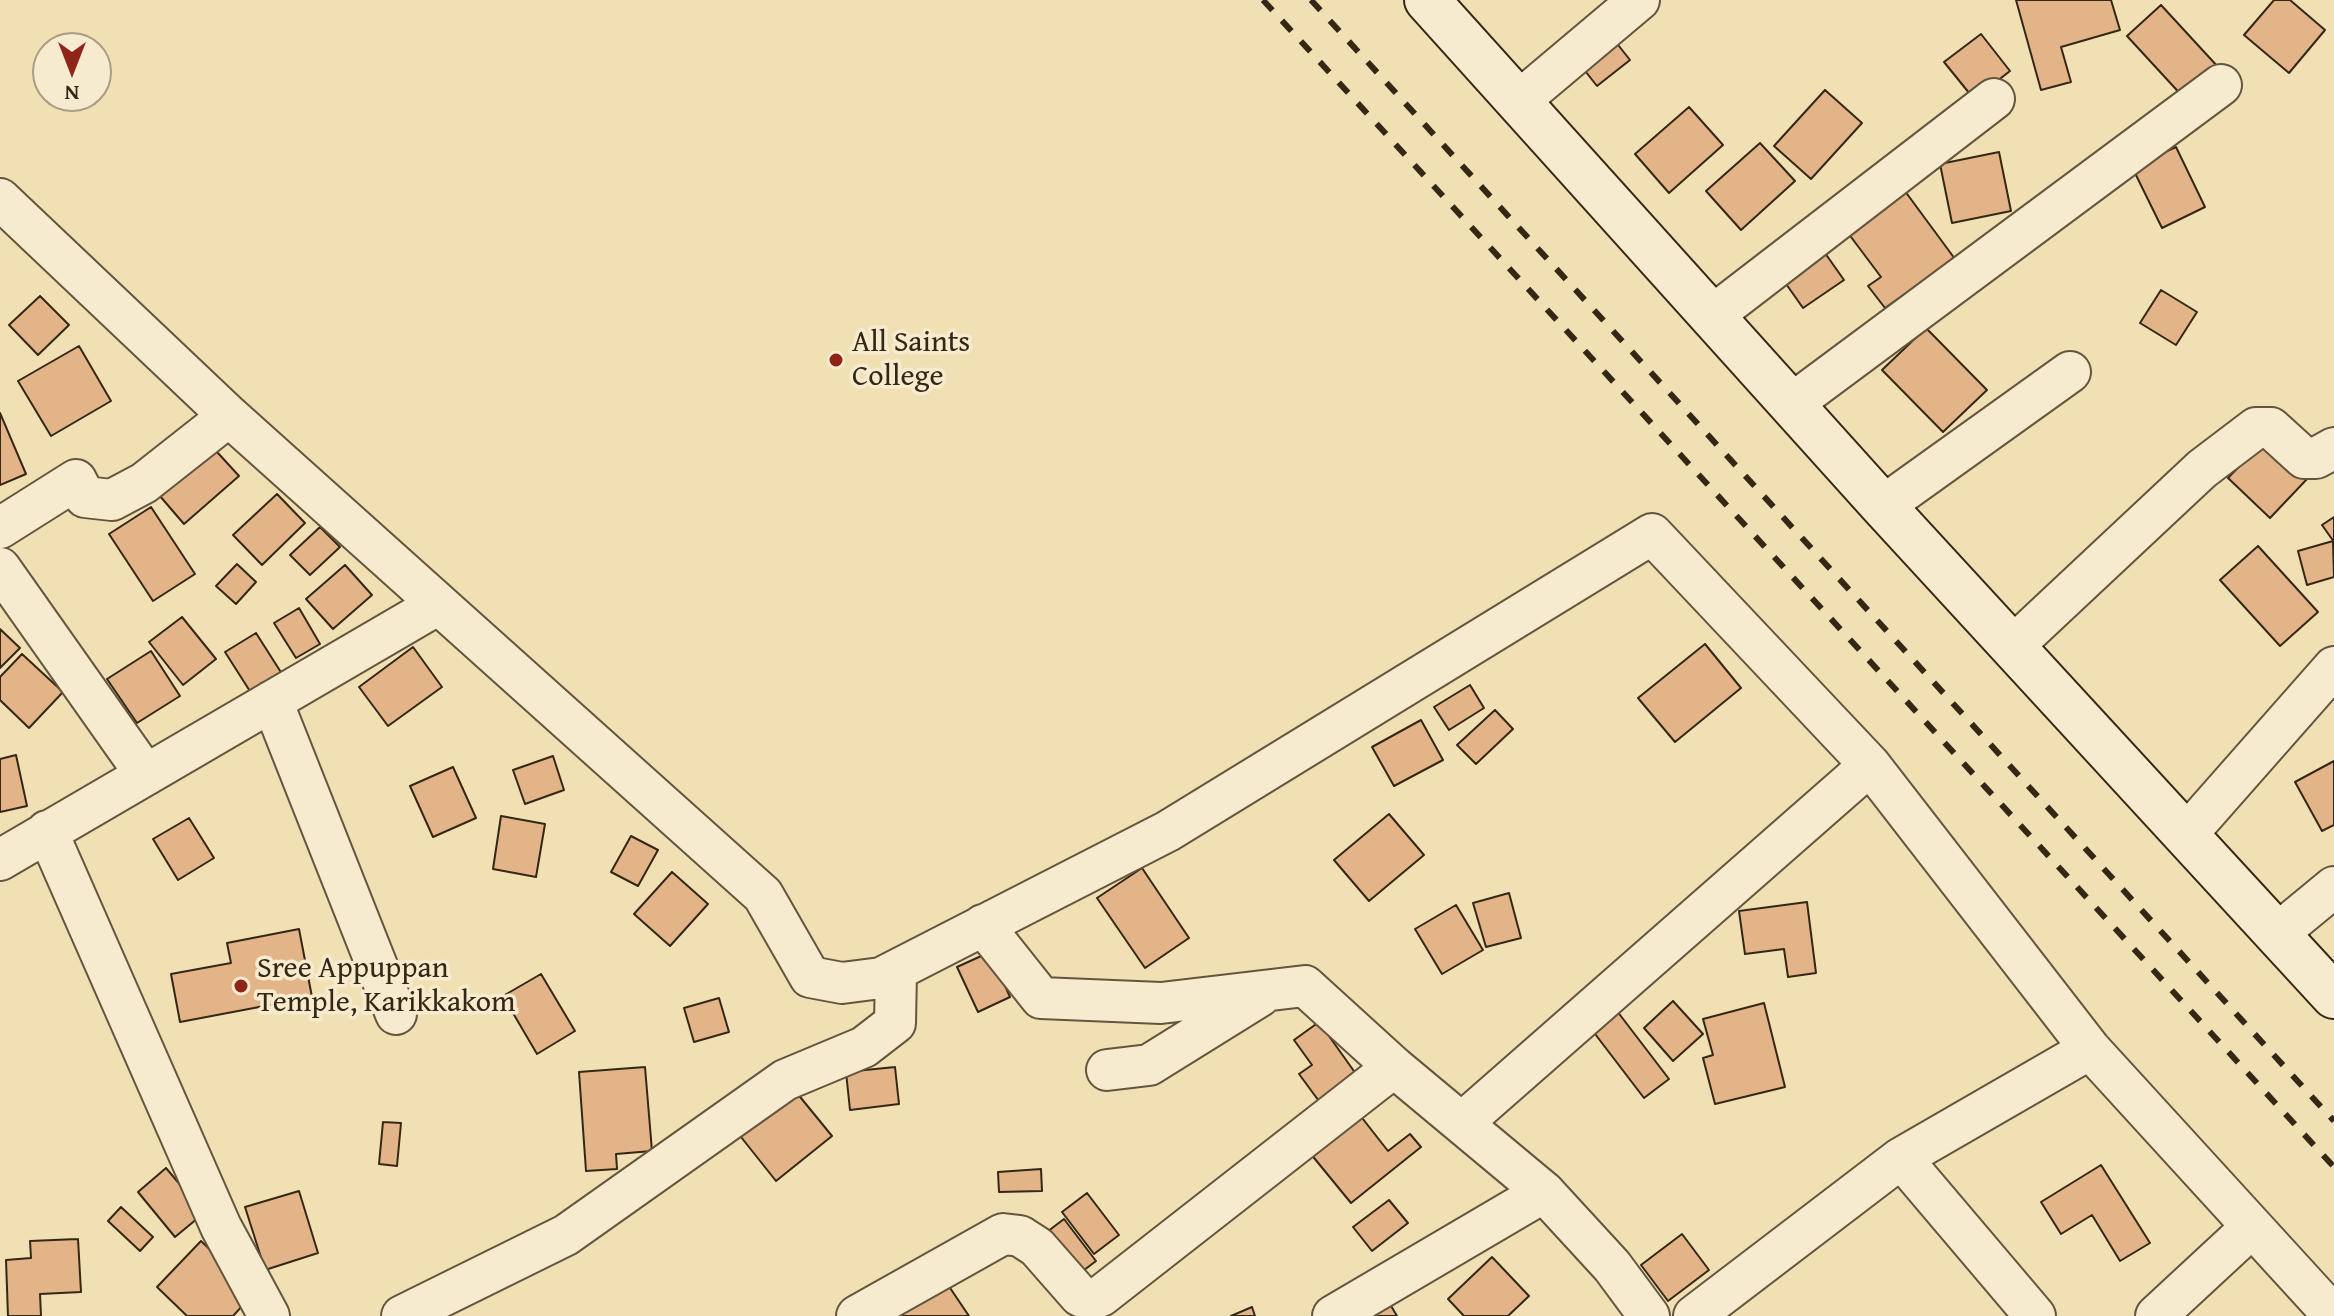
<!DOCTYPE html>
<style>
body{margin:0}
#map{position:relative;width:2334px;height:1316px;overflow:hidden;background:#f1e0b4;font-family:"Gentium Book Plus",serif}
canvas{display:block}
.north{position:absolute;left:32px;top:32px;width:80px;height:80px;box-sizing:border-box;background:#f6ebce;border:2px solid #a99d84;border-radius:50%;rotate:180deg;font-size:22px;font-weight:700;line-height:32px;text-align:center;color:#352716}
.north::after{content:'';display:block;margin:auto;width:28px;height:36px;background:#8f2418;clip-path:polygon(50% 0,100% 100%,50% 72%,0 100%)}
</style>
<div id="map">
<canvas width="2334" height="1316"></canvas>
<div class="north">N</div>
</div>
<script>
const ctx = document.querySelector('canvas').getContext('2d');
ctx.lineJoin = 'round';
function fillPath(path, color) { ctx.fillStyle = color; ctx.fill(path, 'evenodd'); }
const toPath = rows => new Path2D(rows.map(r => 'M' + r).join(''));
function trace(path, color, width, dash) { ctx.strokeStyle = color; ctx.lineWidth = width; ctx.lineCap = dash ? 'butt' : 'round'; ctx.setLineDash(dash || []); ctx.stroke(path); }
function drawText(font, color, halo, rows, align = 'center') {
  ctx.font = font + ' "Gentium Book Plus",serif'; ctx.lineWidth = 7; ctx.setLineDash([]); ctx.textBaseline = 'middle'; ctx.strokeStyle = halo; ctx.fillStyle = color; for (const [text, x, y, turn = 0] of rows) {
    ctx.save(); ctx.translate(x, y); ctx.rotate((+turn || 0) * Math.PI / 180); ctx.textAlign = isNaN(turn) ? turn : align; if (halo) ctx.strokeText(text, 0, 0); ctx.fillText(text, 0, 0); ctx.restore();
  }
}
const building = toPath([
 [2016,0,2111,0,2120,30,2061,47,2071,82,2041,90,2016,0],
 [2274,0,2290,0,2325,30,2289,73,2244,35,2274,0],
 [2161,5,2219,68,2185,99,2127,36,2161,5],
 [1981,34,2010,71,1974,99,1944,62,1981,34],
 [1615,41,1630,60,1597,86,1582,67,1615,41],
 [1825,90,1862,123,1811,179,1774,146,1825,90],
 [1689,107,1723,145,1669,193,1635,154,1689,107],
 [1760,143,1795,181,1741,230,1706,191,1760,143],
 [2176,147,2205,207,2162,228,2132,167,2176,147],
 [1999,152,2011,211,1952,223,1940,164,1999,152],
 [1899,183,1955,259,1885,308,1868,286,1881,277,1842,225,1899,183],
 [1825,253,1844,280,1803,308,1784,281,1825,253],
 [2161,290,2197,312,2176,345,2140,323,2161,290],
 [40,296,69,325,38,355,9,325,40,296],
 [1926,328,1987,390,1943,432,1882,370,1926,328],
 [79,346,111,401,51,436,18,381,79,346],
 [0,413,26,474,0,485,0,413],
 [2265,439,2307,479,2270,518,2228,478,2265,439],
 [207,441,239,476,184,524,153,488,207,441],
 [277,494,305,523,262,565,233,535,277,494],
 [151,507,195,574,153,601,109,534,151,507],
 [2334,517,2334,542,2322,525,2334,517],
 [320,527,340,547,310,575,290,555,320,527],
 [2333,541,2334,577,2307,585,2298,551,2333,541],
 [2258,546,2318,612,2280,646,2220,580,2258,546],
 [237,564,256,582,236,604,216,586,237,564],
 [345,565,372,595,333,629,306,599,345,565],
 [299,608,320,644,296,658,274,623,299,608],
 [182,617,216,659,183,685,149,642,182,617],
 [0,629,20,648,0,668,0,629],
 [256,633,284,677,253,696,225,652,256,633],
 [1705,644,1741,688,1675,742,1638,698,1705,644],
 [413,647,442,687,388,726,359,687,413,647],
 [151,651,180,696,137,723,107,679,151,651],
 [22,654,63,692,29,728,0,700,0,677,22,654],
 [1470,685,1484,708,1449,730,1434,707,1470,685],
 [1495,710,1513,729,1476,764,1457,745,1495,710],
 [1421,720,1443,760,1394,786,1372,747,1421,720],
 [16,755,27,806,0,812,0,759,16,755],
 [553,756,564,790,525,804,513,770,553,756],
 [2334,761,2334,825,2322,831,2295,782,2334,761],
 [453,767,476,818,433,837,410,786,453,767],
 [1389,814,1424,855,1369,901,1334,860,1389,814],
 [501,816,545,824,536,877,493,869,501,816],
 [189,818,214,858,178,880,153,839,189,818],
 [631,836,658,850,638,886,611,872,631,836],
 [1142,868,1189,938,1145,968,1097,898,1142,868],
 [672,872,708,904,670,946,634,914,672,872],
 [1509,893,1521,938,1486,947,1473,903,1509,893],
 [1807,902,1816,973,1788,977,1784,949,1745,954,1739,911,1807,902],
 [1456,905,1483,950,1442,974,1415,929,1456,905],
 [299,929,312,997,180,1022,171,974,231,963,227,943,299,929],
 [990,952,1010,997,978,1012,957,967,990,952],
 [541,974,575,1031,537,1054,503,996,541,974],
 [719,998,729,1032,694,1042,684,1008,719,998],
 [1673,1001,1703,1034,1673,1061,1644,1028,1673,1001],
 [1764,1003,1785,1087,1715,1104,1703,1058,1713,1055,1703,1019,1764,1003],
 [1617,1011,1669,1079,1644,1098,1592,1030,1617,1011],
 [1319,1022,1361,1081,1324,1108,1299,1074,1312,1065,1294,1040,1319,1022],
 [645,1067,652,1151,616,1154,617,1169,586,1171,579,1072,645,1067],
 [895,1067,899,1104,850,1110,846,1072,895,1067],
 [792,1087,832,1136,776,1181,737,1132,792,1087],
 [1359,1114,1388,1151,1410,1134,1421,1147,1351,1203,1310,1153,1359,1114],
 [383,1122,401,1123,397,1166,379,1164,383,1122],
 [2101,1165,2150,1243,2120,1261,2092,1215,2061,1234,2041,1202,2101,1165],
 [166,1168,204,1213,175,1237,138,1192,166,1168],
 [1041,1169,1042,1191,999,1192,998,1172,1041,1169],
 [299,1191,318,1253,265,1270,245,1207,299,1191],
 [1087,1193,1119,1235,1094,1254,1062,1212,1087,1193],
 [1389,1200,1408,1223,1372,1251,1353,1227,1389,1200],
 [121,1207,153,1237,140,1251,108,1221,121,1207],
 [1064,1219,1096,1261,1071,1280,1039,1238,1064,1219],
 [1682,1234,1709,1270,1668,1301,1641,1265,1682,1234],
 [78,1239,81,1292,40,1294,41,1316,8,1316,6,1260,31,1258,30,1241,78,1239],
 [201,1241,255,1292,233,1316,187,1316,157,1287,201,1241],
 [1492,1257,1529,1296,1508,1316,1464,1316,1448,1299,1492,1257],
 [942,1276,969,1316,882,1316,942,1276],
 [1387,1299,1397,1316,1357,1316,1387,1299],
 [1252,1307,1255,1316,1231,1316,1252,1307]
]);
fillPath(building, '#e4b489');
trace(building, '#352716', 2);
const street = toPath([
 [1519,101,1639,0],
 [0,199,229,416,763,895,810,977,842,983,881,978,1168,831,1652,534,1870,765,2090,1049,2334,1316],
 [1712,316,1994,99],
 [1793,403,2221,85],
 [1883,506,2070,372],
 [0,528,76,480,85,497,112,500,144,483,229,416],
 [0,568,146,775],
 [2012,647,2202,469,2256,428,2271,428,2304,458,2316,458,2334,448],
 [272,701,396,1014],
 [47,831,221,1227,269,1316],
 [2186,835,2334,667],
 [0,860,437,605],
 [983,925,1041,998,1161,1003,1305,986,1394,1067,1544,1192,1612,1266,1649,1316],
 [2277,934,2334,887],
 [1107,1070,1149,1065,1260,996],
 [1462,1123,1870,765],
 [1901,1158,2035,1316],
 [402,1316,566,1235,785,1080,864,1047,895,1023,896,972],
 [857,1316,1003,1234,1020,1236,1037,1247,1080,1296,1090,1300,1101,1296,1394,1067],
 [1333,1316,1544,1192],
 [1694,1316,1901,1158,2090,1049],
 [2156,1316,2252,1227]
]);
const secondary = toPath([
 [1427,0,1883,506,2334,996]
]);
trace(street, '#64553e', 44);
trace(secondary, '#352716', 48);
trace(street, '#f6ebce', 40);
trace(secondary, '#f6ebce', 44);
trace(toPath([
 [1263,0,2334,1167],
 [1311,0,2334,1121]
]), '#352716', 6, [14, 14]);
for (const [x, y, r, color] of [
 [836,360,8,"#8f2418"],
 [241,986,8,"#8f2418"]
]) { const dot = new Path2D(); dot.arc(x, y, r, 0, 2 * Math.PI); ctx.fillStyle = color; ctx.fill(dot); trace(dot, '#f6ebce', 3); }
drawText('30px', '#352716', '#f6ebce', [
 ["All Saints",852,343],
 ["College",852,377],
 ["Sree Appuppan",257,969],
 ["Temple, Karikkakom",257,1003]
], 'left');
</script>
